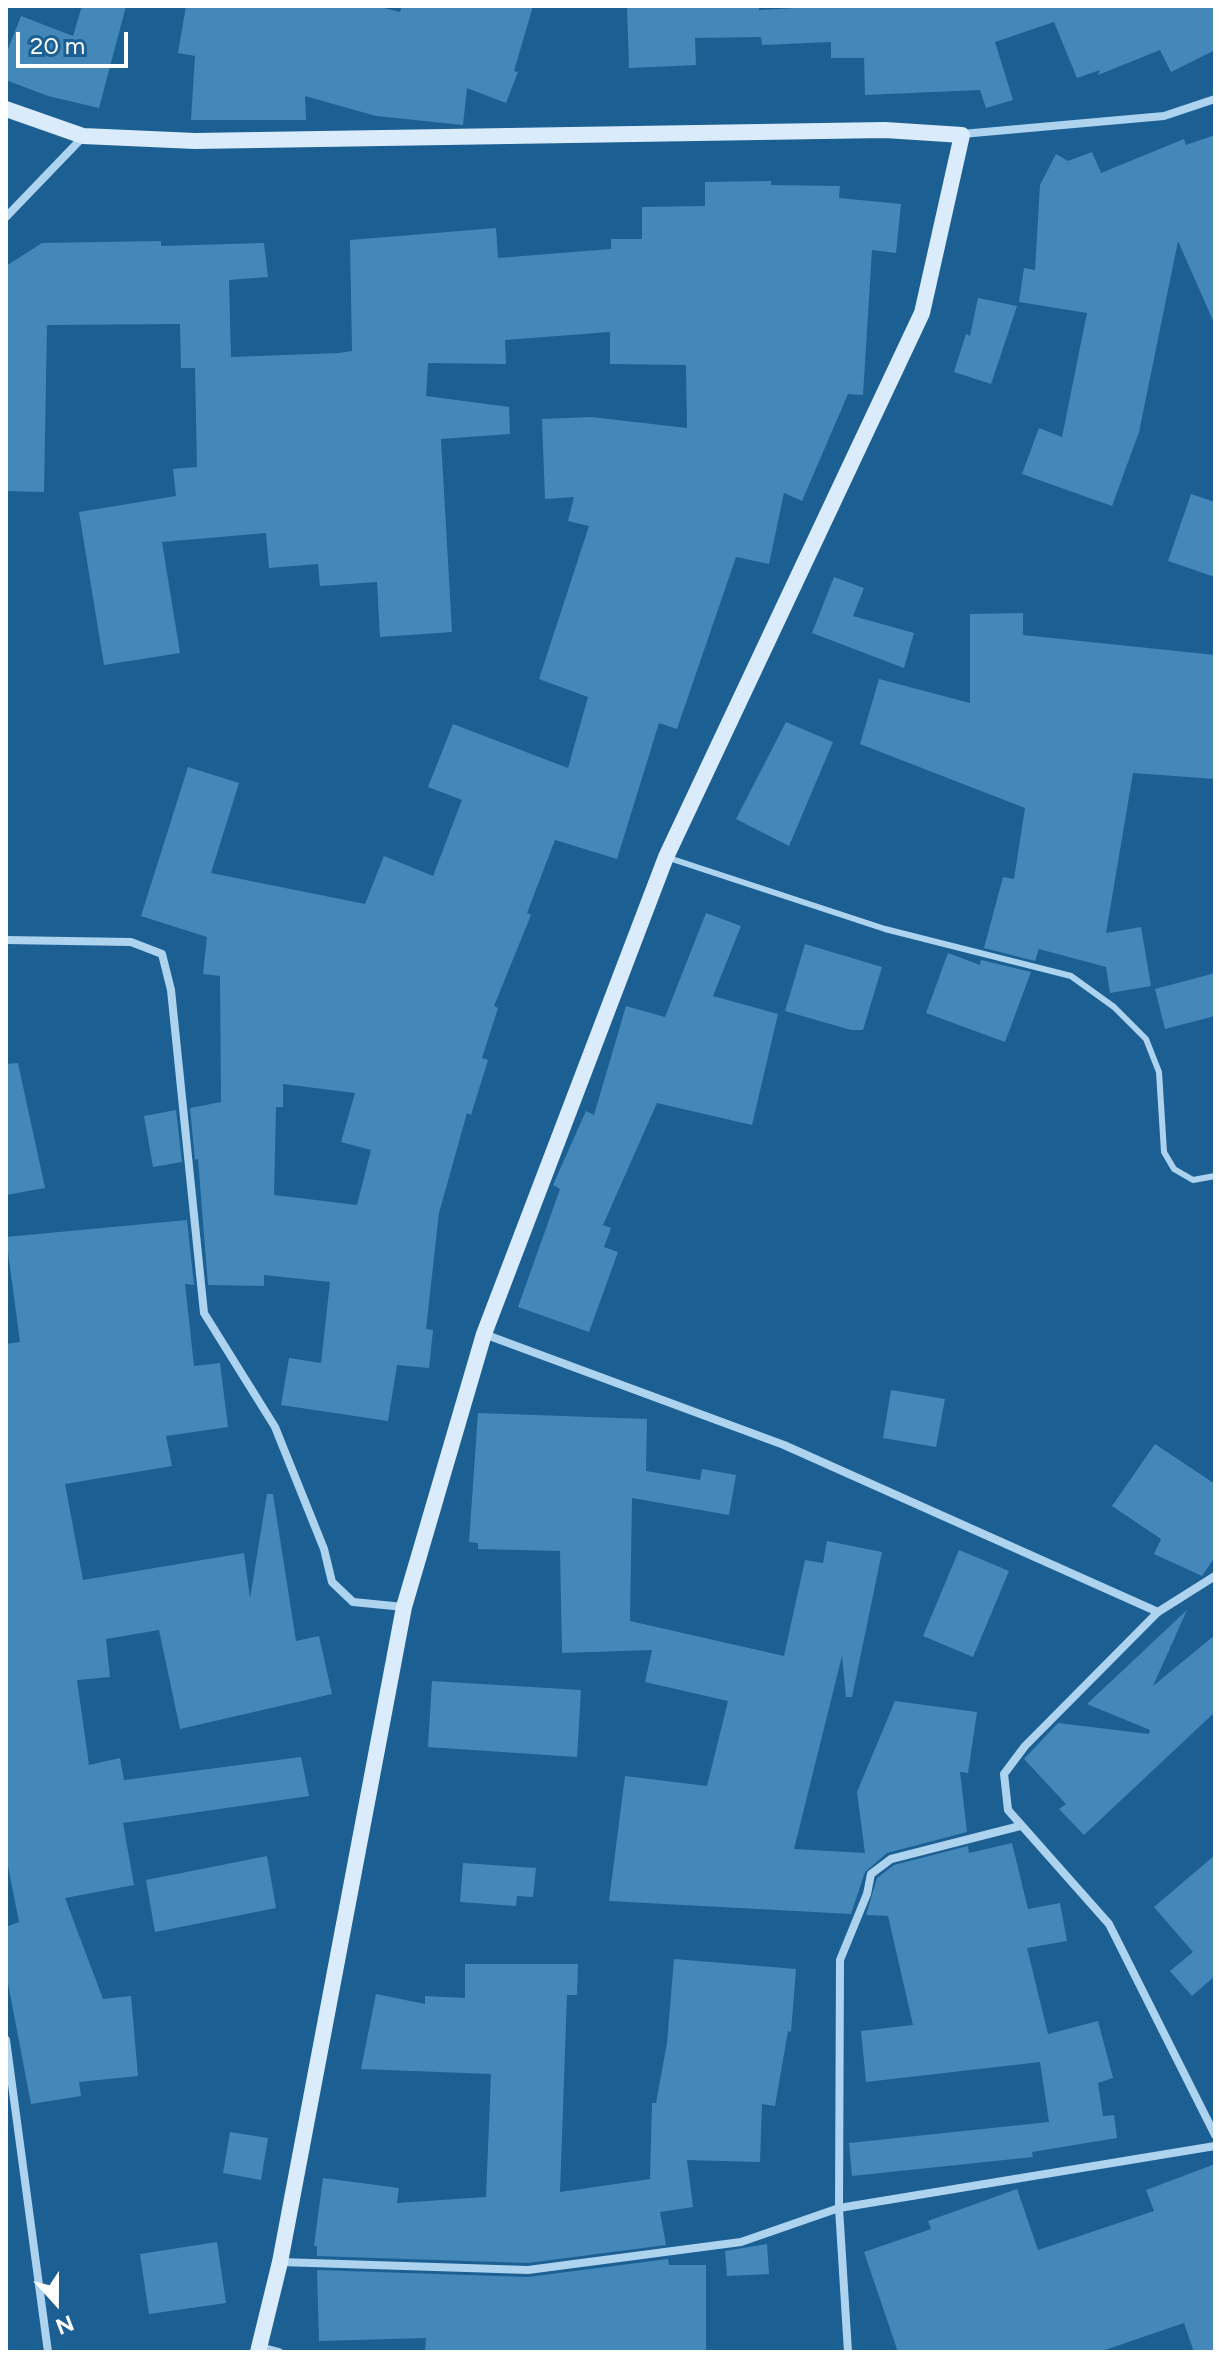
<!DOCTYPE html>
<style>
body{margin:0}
#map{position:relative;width:1221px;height:2358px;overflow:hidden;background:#1c5f93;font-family:Figtree,sans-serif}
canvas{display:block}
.frame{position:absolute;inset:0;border:8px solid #fff;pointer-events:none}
.north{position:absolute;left:16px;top:2262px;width:80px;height:80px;-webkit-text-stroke:6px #1c5f93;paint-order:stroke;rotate:159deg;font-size:22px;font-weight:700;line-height:32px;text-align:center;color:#fff}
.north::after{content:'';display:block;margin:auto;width:28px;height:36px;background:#fff;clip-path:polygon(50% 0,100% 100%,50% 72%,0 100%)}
.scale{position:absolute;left:16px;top:32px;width:112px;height:36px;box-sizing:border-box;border:4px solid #fff;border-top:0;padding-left:10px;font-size:24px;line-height:28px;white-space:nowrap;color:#fff;-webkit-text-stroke:6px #1c5f93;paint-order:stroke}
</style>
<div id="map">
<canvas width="1221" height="2358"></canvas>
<div class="frame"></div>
<div class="north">N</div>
<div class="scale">20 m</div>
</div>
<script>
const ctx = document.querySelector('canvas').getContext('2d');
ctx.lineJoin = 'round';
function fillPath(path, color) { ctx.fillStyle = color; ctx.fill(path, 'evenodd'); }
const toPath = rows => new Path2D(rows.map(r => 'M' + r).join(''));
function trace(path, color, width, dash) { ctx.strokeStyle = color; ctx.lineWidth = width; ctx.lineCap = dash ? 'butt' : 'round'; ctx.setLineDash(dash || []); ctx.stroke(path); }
fillPath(toPath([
 [82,6,126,6,99,108,48,96,6,80,6,54,21,16,73,36],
 [186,6,376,6,400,12,402,6,533,6,514,71,518,72,506,103,467,88,463,125,376,116,305,96,306,120,191,120,195,56,178,53],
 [627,6,759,6,759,10,831,6,1215,6,1215,50,1171,72,1160,50,1098,75,1100,70,1077,78,1054,22,995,42,1013,100,986,108,980,90,865,95,864,58,831,58,831,42,762,45,761,37,695,38,696,65,629,68],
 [1215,135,1215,325,1178,241,1139,432,1112,506,1022,474,1039,428,1062,437,1087,313,1019,302,1024,268,1035,270,1040,185,1056,154,1068,161,1092,152,1101,173,1184,139,1186,145],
 [771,181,771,185,840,186,839,198,901,204,896,253,872,250,863,395,848,394,802,501,784,493,769,564,736,557,677,729,659,723,617,859,555,840,527,913,531,915,494,1006,498,1008,482,1058,488,1060,471,1115,467,1113,439,1213,426,1329,433,1330,429,1368,397,1365,388,1421,281,1405,289,1358,321,1363,330,1282,264,1275,264,1286,208,1285,198,1159,195,1160,190,1108,221,1102,220,976,203,974,207,937,141,916,188,767,239,783,211,873,365,904,384,856,433,876,462,800,428,787,453,724,568,768,588,697,539,679,589,526,568,521,574,497,545,499,542,419,591,417,687,428,686,365,610,364,610,332,505,340,506,364,428,363,426,396,509,407,510,434,441,439,452,632,380,637,377,582,320,586,318,564,269,568,266,533,162,542,180,653,104,665,79,512,176,496,173,469,197,467,195,368,181,368,180,324,47,325,44,492,6,491,6,266,42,243,161,241,161,246,264,243,268,277,229,280,231,357,339,353,352,351,350,240,496,228,498,258,611,249,611,239,642,239,642,207,705,206,705,182],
 [283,1084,355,1093,341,1142,371,1150,357,1205,274,1195,276,1107,283,1107],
 [978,298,1017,306,991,384,954,372,966,334,970,336],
 [1191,494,1215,502,1215,577,1168,561],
 [834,577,864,588,853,616,914,633,904,668,812,633],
 [1023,613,1023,635,1215,655,1215,779,1133,773,1106,933,1141,927,1151,986,1110,993,1106,967,1039,949,1035,961,984,948,1003,877,1014,879,1025,808,860,744,879,679,970,703,970,614],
 [786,722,833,742,789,846,736,819],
 [706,913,741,926,713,996,778,1014,752,1125,657,1103,603,1225,611,1228,604,1247,618,1252,589,1332,518,1307,560,1189,553,1185,586,1111,594,1115,626,1006,665,1017],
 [805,944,882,967,863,1030,851,1030,785,1011],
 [948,953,980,965,981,960,1031,972,1005,1042,926,1013],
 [1215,973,1215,1016,1165,1029,1155,989],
 [18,1063,45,1188,6,1195,6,1064],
 [176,1110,182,1162,153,1167,144,1116],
 [187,1220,194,1285,185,1284,194,1366,220,1363,228,1427,166,1436,172,1466,65,1484,83,1580,244,1553,250,1598,267,1494,273,1494,296,1641,319,1636,332,1694,180,1729,159,1630,106,1639,110,1677,77,1680,89,1765,120,1758,124,1780,301,1757,309,1796,123,1823,134,1885,65,1898,103,1999,131,1996,138,2076,79,2082,81,2096,31,2104,6,1973,6,1927,19,1922,6,1856,6,1344,20,1342,6,1237],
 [891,1390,945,1399,936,1447,883,1438],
 [478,1413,647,1419,646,1471,700,1480,702,1469,736,1475,729,1515,632,1498,630,1621,784,1656,805,1560,823,1563,827,1541,882,1552,852,1697,846,1697,842,1656,794,1849,865,1853,857,1792,895,1701,977,1712,968,1773,960,1772,967,1832,887,1853,865,1872,851,1914,609,1901,625,1776,707,1786,728,1701,645,1682,652,1650,562,1653,560,1551,478,1549,478,1543,469,1542],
 [1155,1444,1215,1484,1215,1557,1202,1576,1154,1554,1161,1539,1112,1506],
 [959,1550,1009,1571,973,1657,923,1636],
 [1187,1610,1153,1686,1215,1635,1215,1712,1084,1835,1059,1809,1066,1804,1024,1759,1058,1723,1149,1734,1150,1730,1087,1704],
 [432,1681,581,1690,577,1757,428,1747],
 [1012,1843,1028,1909,1060,1903,1067,1941,1027,1948,1048,2034,1098,2021,1113,2078,1098,2083,1103,2116,1114,2115,1117,2138,1032,2152,1033,2157,852,2176,849,2143,1049,2122,1040,2062,866,2082,861,2031,913,2025,888,1916,866,1915,877,1878,894,1865,968,1846,969,1853],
 [1215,1855,1215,1976,1192,1996,1170,1971,1193,1952,1154,1907],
 [267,1856,276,1908,155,1932,146,1880],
 [463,1863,536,1868,533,1897,517,1896,516,1906,460,1902],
 [674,1959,796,1969,791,2032,788,2031,775,2106,762,2104,760,2162,687,2160,693,2207,660,2212,666,2245,528,2263,317,2256,317,2246,314,2246,323,2178,399,2188,397,2203,486,2197,491,2074,361,2069,376,1994,425,2004,425,1996,465,1998,465,1964,578,1964,577,1995,567,1995,560,2192,650,2179,652,2103,656,2103,667,2043],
 [230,2132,268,2138,261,2180,223,2173],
 [1215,2164,1215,2352,1194,2352,1184,2323,1099,2352,898,2352,864,2252,931,2229,928,2221,1017,2189,1038,2250,1154,2211,1146,2190],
 [217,2242,226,2303,149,2314,140,2254],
 [767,2244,769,2274,727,2276,725,2251],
 [668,2259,669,2265,706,2265,706,2352,425,2352,426,2338,319,2341,317,2270,528,2277]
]), '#4488ba');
trace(toPath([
 [669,858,885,929,1071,976,1114,1007,1146,1039,1159,1072,1164,1152,1174,1169,1193,1180,1215,1176]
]), '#add3ef', 6);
trace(toPath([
 [962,134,1164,116,1215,99],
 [6,217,83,137],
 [6,940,131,942,162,954,171,990,204,1313,275,1427,324,1549,332,1582,353,1602,404,1607],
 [484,1334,784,1445,1158,1612],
 [1215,1576,1158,1612,1025,1746,1004,1774,1008,1810,1109,1924,1215,2135],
 [6,2040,48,2352],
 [280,2262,528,2270,741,2242,839,2208,1215,2146],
 [260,2347,279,2352],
 [848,2352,839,2208,840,1960,867,1894,871,1874,891,1859,1020,1826]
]), '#add3ef', 8);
trace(toPath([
 [6,109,83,136,195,141,885,130,962,135,922,313,666,857,484,1334,404,1607,280,2262,258,2352]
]), '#daecfb', 16);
</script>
